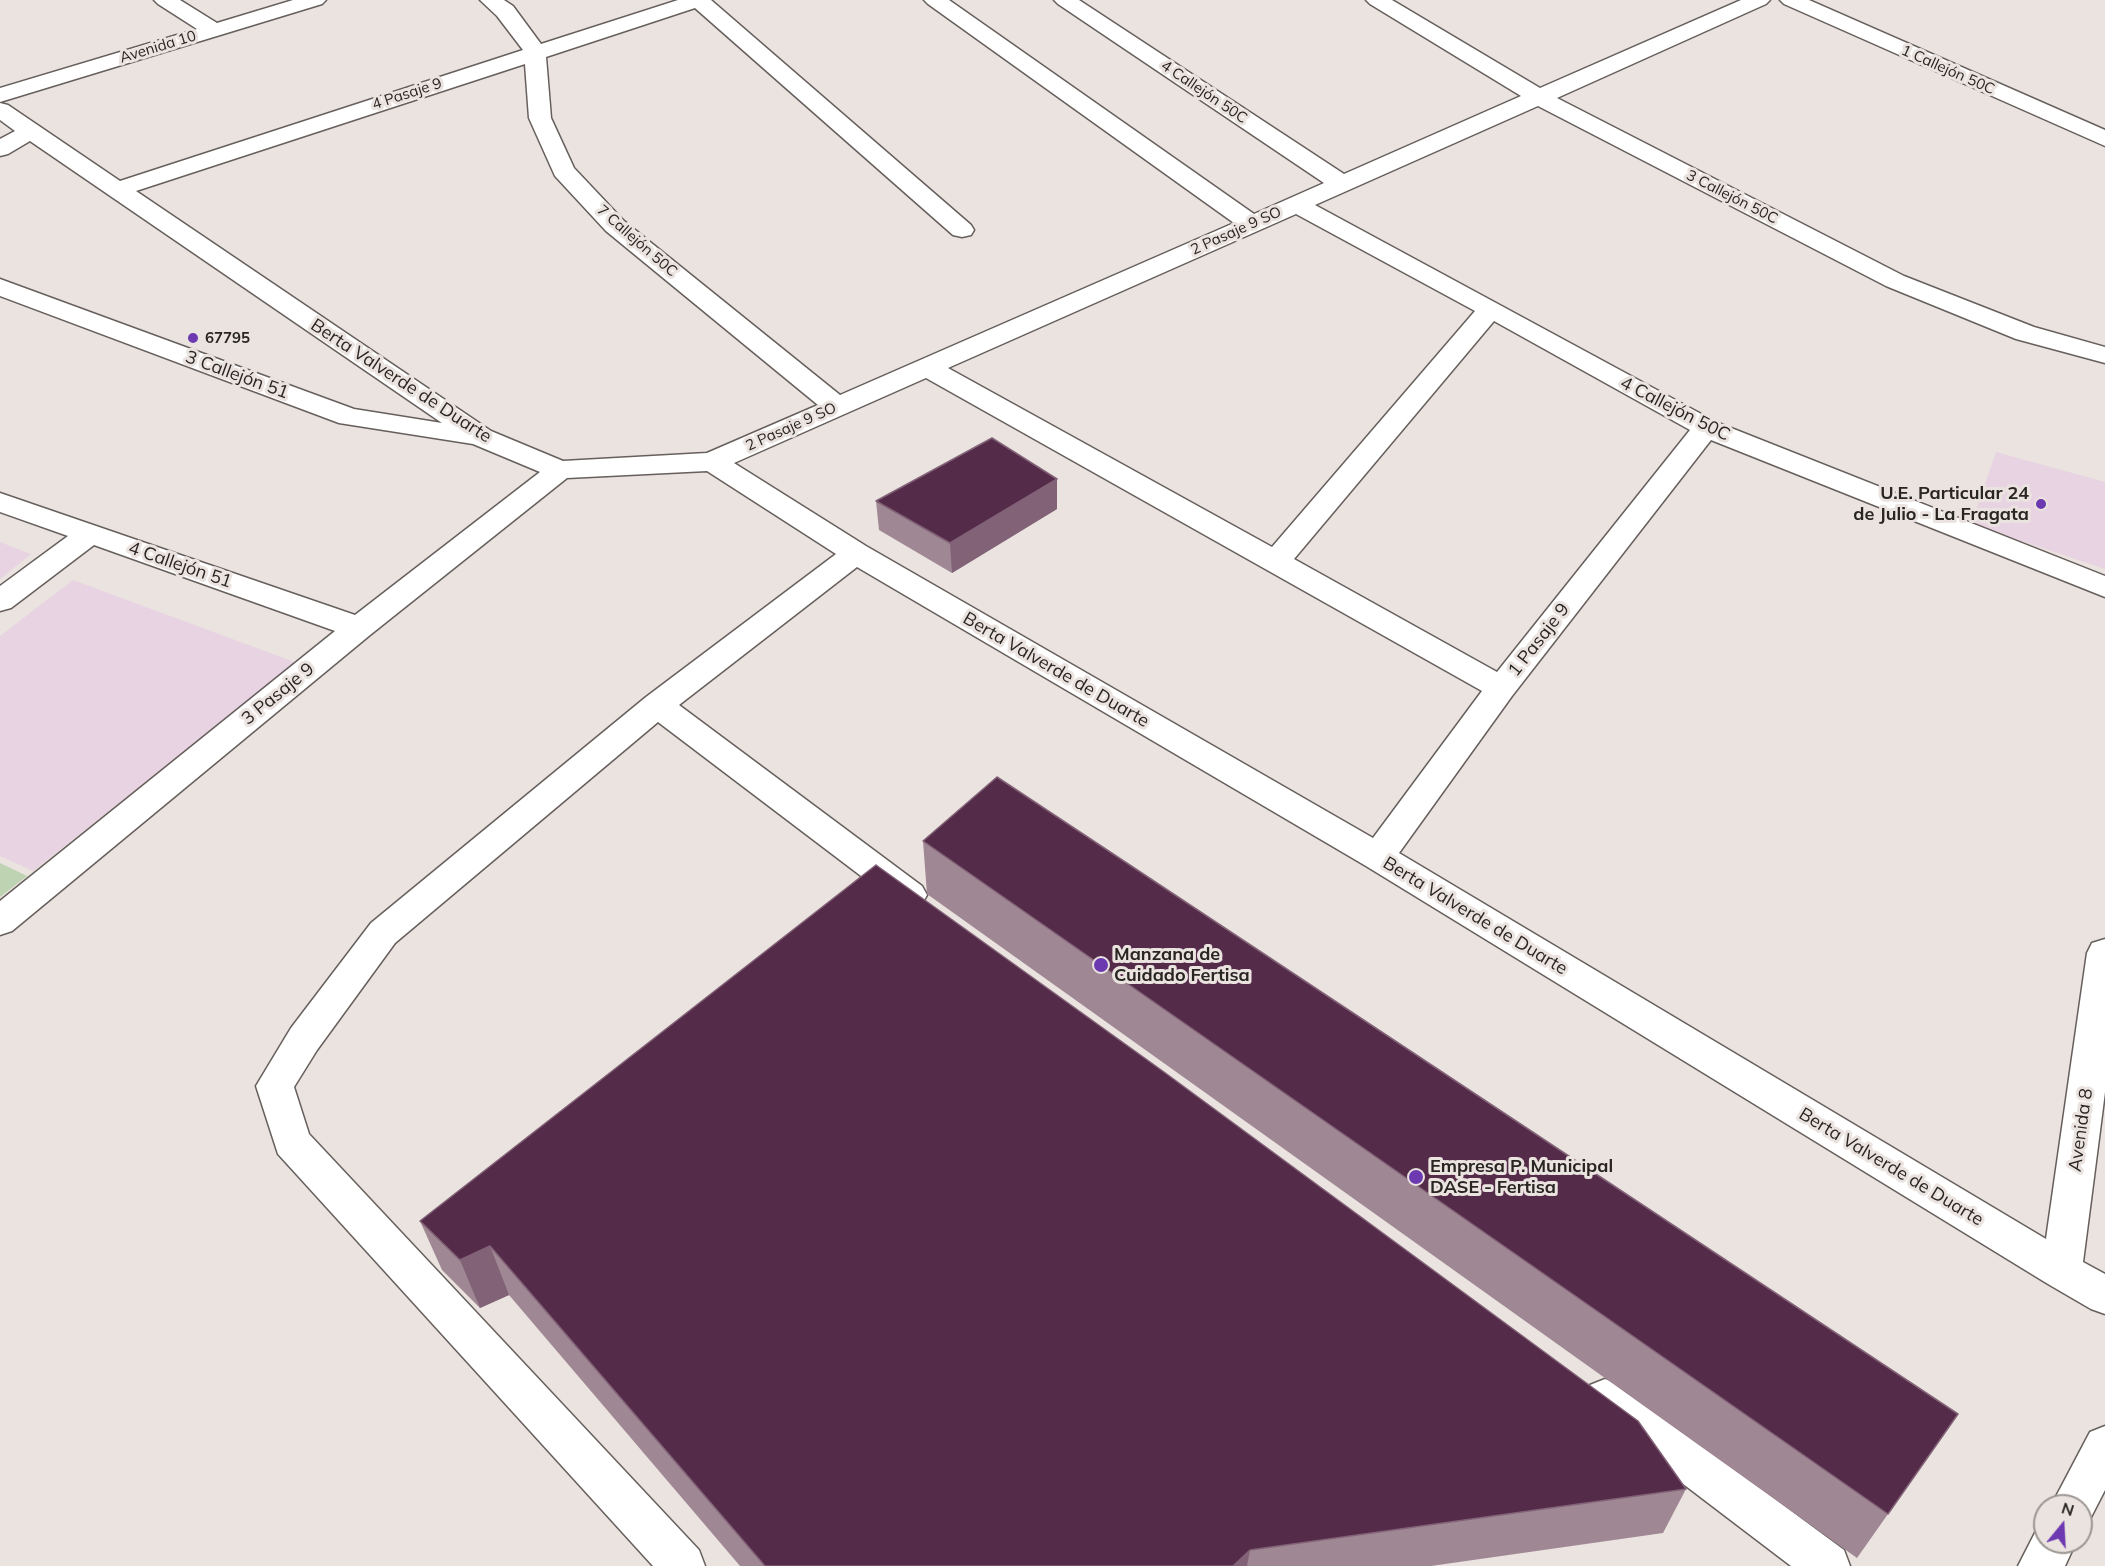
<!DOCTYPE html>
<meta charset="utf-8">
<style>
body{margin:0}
#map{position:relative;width:2105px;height:1566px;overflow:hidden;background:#eae3df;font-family:Mulish,sans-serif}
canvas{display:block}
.north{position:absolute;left:2033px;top:1494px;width:60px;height:60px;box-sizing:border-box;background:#eae3df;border:2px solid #9c9794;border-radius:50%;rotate:18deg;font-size:16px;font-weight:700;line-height:24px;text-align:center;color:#282523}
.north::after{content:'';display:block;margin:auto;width:21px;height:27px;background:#6d39b0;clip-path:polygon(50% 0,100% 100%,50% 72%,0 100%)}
</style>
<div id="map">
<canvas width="2105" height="1566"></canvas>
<div class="north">N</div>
</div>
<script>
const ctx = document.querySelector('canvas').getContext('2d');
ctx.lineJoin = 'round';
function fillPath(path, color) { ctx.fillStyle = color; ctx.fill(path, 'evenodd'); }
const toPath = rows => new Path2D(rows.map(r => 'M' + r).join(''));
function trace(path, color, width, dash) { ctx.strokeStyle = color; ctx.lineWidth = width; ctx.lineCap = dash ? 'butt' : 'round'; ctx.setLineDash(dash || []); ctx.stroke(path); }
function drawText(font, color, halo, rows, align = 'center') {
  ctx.font = font + ' Mulish,sans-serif'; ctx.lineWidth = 6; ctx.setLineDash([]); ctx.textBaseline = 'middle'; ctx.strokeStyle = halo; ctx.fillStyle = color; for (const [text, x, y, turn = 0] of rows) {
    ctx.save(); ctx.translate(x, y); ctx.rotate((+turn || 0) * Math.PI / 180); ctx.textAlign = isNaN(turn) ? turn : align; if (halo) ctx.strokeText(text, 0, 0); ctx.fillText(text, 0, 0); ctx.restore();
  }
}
fillPath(toPath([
 [1996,452,2105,482,2105,569,1971,524],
 [0,542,31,554,0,579],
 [73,580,297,663,33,871,0,856,0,636]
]), '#e8d3e2');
fillPath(toPath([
 [0,863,27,876,0,897]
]), '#bdd3b2');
const minor = toPath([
 [154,0,180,0,217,23,293,0,326,0,322,4,0,102,0,88,197,29,158,4,154,0],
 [480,0,504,0,513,6,541,44,678,0,711,0,971,225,974,230,971,235,962,237,953,235,695,8,546,57,551,118,574,168,624,221,840,395,1234,223,928,4,924,0,949,0,1254,214,1324,183,1058,4,1054,0,1079,0,1344,174,1521,96,1370,4,1366,0,1392,0,1540,88,1741,0,1770,0,1766,4,1557,98,1904,276,2034,327,2105,347,2105,363,2016,339,1886,286,1538,106,1315,205,1716,422,2105,576,2105,597,1711,440,1512,696,1399,853,2046,1239,2087,953,2092,943,2105,939,2105,1092,2083,1262,2105,1274,2105,1314,2091,1309,2048,1284,1366,866,857,567,679,705,922,886,927,895,922,904,910,908,898,904,658,722,395,943,317,1050,294,1087,309,1134,699,1550,705,1566,653,1566,278,1154,256,1086,291,1028,371,923,646,697,836,554,707,471,567,478,370,635,12,931,0,935,0,901,335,631,94,545,11,608,0,611,0,586,68,536,0,512,0,493,355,615,540,472,473,444,339,423,0,296,0,279,354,409,442,423,30,141,8,154,0,156,0,139,15,131,0,120,0,103,8,105,120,181,523,50,497,16,480,0],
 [525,64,529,118,555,176,606,231,818,405,707,453,563,461,491,431,136,191,525,64],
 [1296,214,1475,311,1272,547,948,368,1296,214],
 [1494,321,1690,430,1497,672,1294,559,1494,321],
 [926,378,1482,691,1373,838,866,546,734,463,926,378],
 [1780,0,1809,0,2105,130,2105,146,1784,4,1780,0],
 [1605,1379,1620,1385,1844,1550,1850,1566,1791,1566,1590,1413,1584,1399,1590,1385,1605,1379],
 [2105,1426,2105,1490,2089,1521,2081,1524,2081,1506,2051,1506,2090,1432,2105,1426],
 [2045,1524,2045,1542,2076,1542,2065,1566,2018,1566,2038,1527,2045,1524]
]);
trace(minor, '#665f5c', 3);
fillPath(minor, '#fff');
fillPath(toPath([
 [876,501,1057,509,952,573,879,530],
 [923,841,1888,1514,1857,1558,927,894],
 [420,1221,1686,1489,1663,1533,1431,1566,740,1566,509,1295,480,1308,442,1270]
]), '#a08794');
fillPath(toPath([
 [1057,479,1057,509,952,573,950,543],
 [490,1246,509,1295,480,1308,460,1260],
 [1250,1550,1247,1566,1233,1566]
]), '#826277');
const building = toPath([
 [992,438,1057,479,950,543,876,501,992,438],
 [997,777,1958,1414,1888,1514,923,841,997,777],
 [876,865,1164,1072,1638,1421,1686,1489,1250,1550,1233,1566,765,1566,490,1246,460,1260,420,1221,876,865]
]);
fillPath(building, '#552b4a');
trace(building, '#826277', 1.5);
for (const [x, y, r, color] of [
 [193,338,6,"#6d39b0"],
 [2041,504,6,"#6d39b0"],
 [1101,965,8,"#6d39b0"],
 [1416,1177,8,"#6d39b0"]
]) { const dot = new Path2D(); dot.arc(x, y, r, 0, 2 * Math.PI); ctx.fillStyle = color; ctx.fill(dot); trace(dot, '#eae3df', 2); }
drawText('15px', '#282523', '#eae3df', [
 ["Avenida 10",158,47,-17],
 ["1 Callejón 50C",1948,70,24],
 ["4 Callejón 50C",1204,92,34],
 ["4 Pasaje 9",407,94,-18],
 ["3 Callejón 50C",1732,197,27],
 ["2 Pasaje 9 SO",1236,231,-24],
 ["7 Callejón 50C",637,241,41],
 ["2 Pasaje 9 SO",791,427,-24]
]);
drawText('bold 15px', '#282523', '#eae3df', [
 ["67795",205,338]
], 'left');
drawText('18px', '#282523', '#eae3df', [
 ["3 Callejón 51",237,375,20],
 ["Berta Valverde de Duarte",401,381,33],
 ["4 Callejón 50C",1675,409,27],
 ["4 Callejón 51",180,565,19],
 ["1 Pasaje 9",1539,640,-52],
 ["Berta Valverde de Duarte",1056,670,30],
 ["3 Pasaje 9",278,694,-39],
 ["Berta Valverde de Duarte",1475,916,31],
 ["Avenida 8",2081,1130,-82],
 ["Berta Valverde de Duarte",1891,1167,31]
]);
drawText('bold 18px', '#282523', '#eae3df', [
 ["U.E. Particular 24",2029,494,"right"],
 ["de Julio - La Fragata",2029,515,"right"],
 ["Manzana de",1114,955],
 ["Cuidado Fertisa",1114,976],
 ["Empresa P. Municipal",1430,1167],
 ["DASE - Fertisa",1430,1188]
], 'left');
</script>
